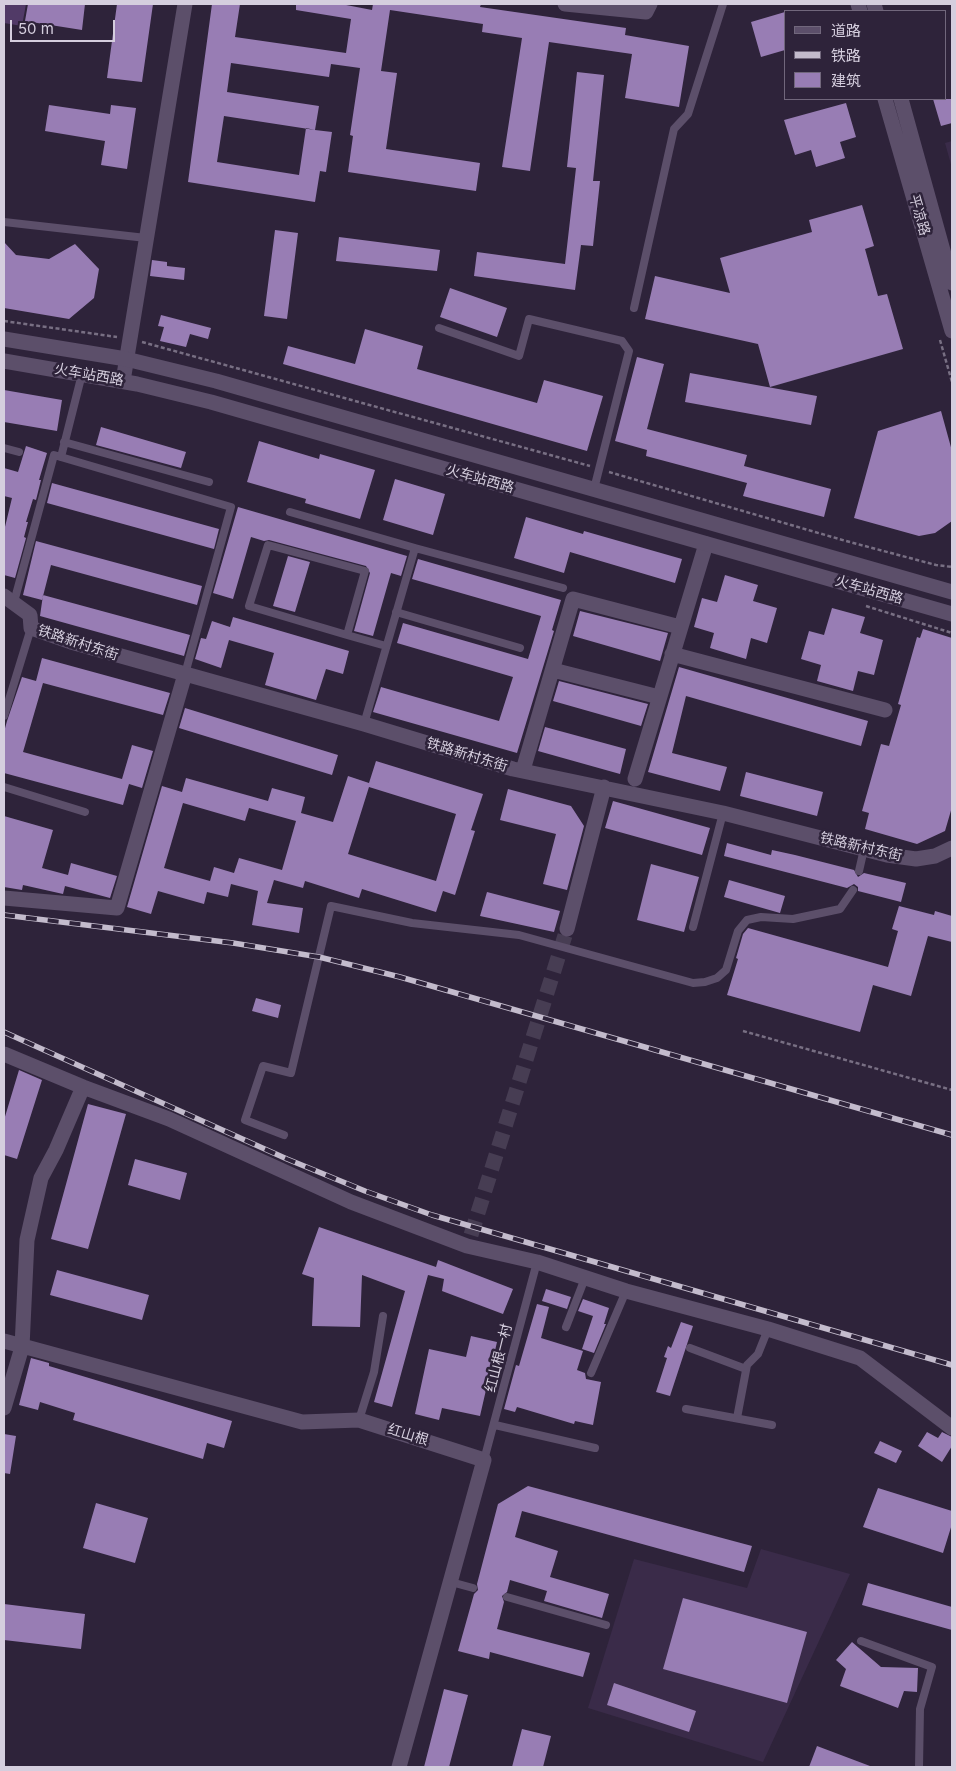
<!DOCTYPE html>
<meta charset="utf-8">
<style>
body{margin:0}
#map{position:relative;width:956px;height:1771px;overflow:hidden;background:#2e233a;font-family:Inter,"Noto Sans SC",sans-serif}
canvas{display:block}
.frame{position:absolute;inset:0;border:5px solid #d5cede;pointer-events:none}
.legend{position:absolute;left:784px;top:10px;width:162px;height:90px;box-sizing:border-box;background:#2e233a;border:1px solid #71677c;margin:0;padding:6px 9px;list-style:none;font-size:15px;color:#d5cede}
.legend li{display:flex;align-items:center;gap:10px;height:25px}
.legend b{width:25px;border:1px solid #71677c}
.scale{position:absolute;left:10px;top:20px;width:105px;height:22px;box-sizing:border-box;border:2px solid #d5cede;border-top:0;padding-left:6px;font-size:15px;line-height:18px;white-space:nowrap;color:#d5cede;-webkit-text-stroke:4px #2e233a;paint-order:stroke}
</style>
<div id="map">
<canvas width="956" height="1771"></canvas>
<div class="frame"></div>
<ul class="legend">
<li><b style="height:6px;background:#5c4f6a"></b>道路</li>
<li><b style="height:6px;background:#c3bbcc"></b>铁路</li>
<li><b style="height:14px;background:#987db4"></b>建筑</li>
</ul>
<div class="scale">50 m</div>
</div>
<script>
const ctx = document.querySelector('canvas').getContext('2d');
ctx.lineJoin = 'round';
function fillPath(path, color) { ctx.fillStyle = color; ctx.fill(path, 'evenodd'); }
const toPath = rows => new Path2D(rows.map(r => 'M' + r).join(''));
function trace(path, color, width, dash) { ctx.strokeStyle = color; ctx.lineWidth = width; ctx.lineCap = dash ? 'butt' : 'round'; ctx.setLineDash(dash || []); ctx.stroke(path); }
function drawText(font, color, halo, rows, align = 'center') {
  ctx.font = font + ' Inter,"Noto Sans SC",sans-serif'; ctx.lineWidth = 5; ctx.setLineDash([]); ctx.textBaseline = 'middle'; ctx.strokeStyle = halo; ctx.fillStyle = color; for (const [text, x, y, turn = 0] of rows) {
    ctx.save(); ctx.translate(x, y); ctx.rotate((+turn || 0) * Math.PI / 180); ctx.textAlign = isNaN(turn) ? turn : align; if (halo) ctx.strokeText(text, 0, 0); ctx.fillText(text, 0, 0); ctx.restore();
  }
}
fillPath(toPath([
 [952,141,952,168,945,143],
 [761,1549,850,1574,763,1762,588,1708,634,1559,747,1588]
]), '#3a2b49');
fillPath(toPath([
 [4,4,26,4,22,26,4,23]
]), '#513a67');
fillPath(toPath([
 [28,4,85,4,82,30,25,21],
 [117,4,153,4,142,82,107,78],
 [212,4,240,4,235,37,346,53,351,19,296,10,296,4,341,4,372,10,373,4,481,4,480,7,626,28,625,35,689,46,679,107,625,98,632,54,549,42,530,171,502,167,522,38,482,32,483,24,390,10,381,71,397,73,386,149,480,163,476,191,348,172,353,136,350,135,360,68,331,64,329,77,231,63,227,92,319,106,315,130,332,132,326,172,320,171,315,202,188,182],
 [224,116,315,130,306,128,299,175,217,162],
 [785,12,785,50,761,57,751,22],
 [577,72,604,75,593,181,600,181,593,246,581,245,575,290,474,276,477,252,565,264,576,168,567,167],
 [933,99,952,99,952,123,941,126],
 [846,103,856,137,840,142,845,158,816,167,811,150,795,155,784,120],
 [49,105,110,114,111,105,136,108,127,169,101,165,105,141,45,131],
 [862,205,874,246,865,249,878,296,887,294,903,349,770,387,758,344,645,319,655,276,730,293,720,258,812,232,809,220],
 [275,230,298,233,287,319,264,316],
 [339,237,440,250,437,271,336,261],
 [4,242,16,255,49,259,75,244,99,269,94,298,69,319,4,308],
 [152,260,167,262,167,266,185,268,184,280,150,276],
 [450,288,507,308,497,337,440,317],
 [161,315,211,328,208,339,190,334,186,347,160,341,164,327,158,326],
 [365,329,423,346,417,369,537,403,544,380,603,396,587,451,283,364,288,346,355,364],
 [637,357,664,364,647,429,747,455,744,466,831,489,824,517,743,496,747,483,646,456,647,450,615,441],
 [690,373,817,396,811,425,685,402],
 [4,390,62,400,57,431,4,422],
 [941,411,952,451,952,521,935,533,919,536,854,518,878,431],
 [101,427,186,452,181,468,96,445],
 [259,441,319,459,320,454,375,470,360,519,305,503,306,499,247,482],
 [26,446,47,453,39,480,41,480,36,500,33,499,26,522,28,522,24,537,26,538,15,578,4,575,4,531,12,498,4,496,4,468,18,472],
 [395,479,445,494,433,535,383,520],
 [52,483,219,529,214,549,47,503],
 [238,507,407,556,401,576,391,573,373,636,354,631,370,573,366,566,269,540,264,541,251,537,233,599,213,593],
 [526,517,583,534,584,531,682,559,675,583,570,552,564,573,514,558],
 [36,541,202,586,197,605,51,565,42,600,23,595],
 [288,556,310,562,295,612,273,606],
 [418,559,561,600,552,630,554,631,517,753,373,712,381,687,499,721,513,677,397,643,403,623,528,659,541,616,412,579],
 [725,575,758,585,753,601,777,608,767,643,751,638,746,659,710,648,714,633,694,627,702,598,717,602],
 [43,595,190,635,184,656,40,616],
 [832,608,865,617,860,633,883,640,874,675,858,671,853,691,817,681,821,665,801,659,809,631,824,635],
 [580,611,668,633,660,661,573,636],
 [233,617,349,651,343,674,326,669,316,700,265,685,274,653,229,640,221,668,195,659,201,638,206,639,212,621,230,627],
 [923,629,952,638,952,807,945,831,917,844,865,829,869,813,862,811,881,744,889,746,901,705,898,704,917,637,920,638],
 [42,658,170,693,163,715,43,683,23,752,122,779,132,745,153,751,142,788,129,784,123,805,4,773,4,732,7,721,22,677,36,681],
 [679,667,868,721,861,746,686,696,672,753,727,767,720,791,648,772],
 [559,681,648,704,641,726,553,701],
 [185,708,338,755,332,775,179,728],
 [545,727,626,749,620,774,538,751],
 [376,761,483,794,471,830,475,831,455,895,443,891,436,912,362,889,359,898,305,881,303,888,274,880,267,903,303,908,299,933,252,925,258,891,231,884,228,897,207,892,204,904,158,891,151,914,127,907,162,786,182,792,186,778,268,801,272,788,305,797,301,813,333,822,348,776,369,783],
 [369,787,456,814,436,881,348,854],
 [183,803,245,821,249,808,296,821,282,870,239,858,234,873,214,867,210,881,164,868],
 [746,772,823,792,817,816,740,796],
 [508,789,571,806,584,826,567,890,543,884,556,834,500,820],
 [613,801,710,828,702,855,605,828],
 [4,816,53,830,42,868,68,875,71,863,117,876,110,898,65,886,63,894,23,885,22,890,4,887],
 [727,843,771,855,772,850,795,855,854,870,858,877,864,873,906,883,901,902,858,891,858,887,854,884,847,888,724,856],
 [651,864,699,877,684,932,637,920],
 [729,880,785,896,780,913,724,897],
 [487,892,560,911,554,932,480,916],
 [899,906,934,915,935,911,952,916,952,942,928,936,911,996,873,985,860,1032,727,995,738,959,736,958,743,934,748,928,888,967,898,931,892,929],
 [256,998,281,1005,278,1018,252,1011],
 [19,1070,42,1080,17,1159,4,1155,4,1120],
 [88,1104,126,1114,88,1249,51,1239],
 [135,1159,187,1173,180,1200,128,1185],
 [319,1227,436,1267,438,1260,513,1289,503,1314,442,1291,444,1279,428,1275,392,1407,374,1402,405,1291,362,1275,360,1327,312,1326,314,1278,302,1274],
 [57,1270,149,1295,142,1320,50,1295],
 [546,1289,571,1297,567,1309,542,1301],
 [583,1299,609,1308,604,1324,606,1324,594,1353,582,1349,593,1316,578,1311],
 [537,1304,549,1307,541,1338,583,1351,577,1370,585,1373,586,1379,601,1382,593,1425,575,1421,574,1424,517,1407,515,1412,504,1409,516,1365,519,1366],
 [681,1322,693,1326,670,1396,656,1392,667,1358,664,1357,668,1346,671,1348],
 [471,1336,497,1342,480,1416,442,1408,439,1420,415,1414,429,1349,466,1357],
 [31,1358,49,1363,49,1366,232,1421,224,1448,207,1443,203,1459,73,1420,75,1413,40,1402,38,1410,19,1405],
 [927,1432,938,1438,942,1432,952,1437,952,1446,942,1462,918,1446],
 [4,1434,16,1436,10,1474,4,1473],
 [880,1441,902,1451,896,1463,874,1453],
 [528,1486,752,1546,744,1572,522,1511,515,1537,558,1551,550,1577,609,1594,602,1618,544,1601,547,1591,510,1580,507,1592,502,1596,504,1602,497,1629,590,1653,583,1677,490,1652,489,1659,458,1651,474,1594,478,1590,477,1584,498,1504],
 [878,1488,952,1511,952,1524,943,1553,863,1527],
 [96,1503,148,1518,135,1563,83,1548],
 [868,1583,952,1607,952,1630,862,1605],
 [683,1598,807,1632,787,1703,663,1669],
 [4,1604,85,1614,81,1649,4,1640],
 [852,1642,881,1667,918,1668,917,1692,904,1691,898,1708,840,1686,846,1669,836,1660],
 [614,1683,696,1711,689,1732,607,1705],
 [444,1689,468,1695,449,1767,424,1767],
 [522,1729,551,1736,543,1767,512,1767],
 [817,1746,870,1766,870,1767,809,1767]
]), '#987db4');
trace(toPath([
 [471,1235,567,929]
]), '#473d53', 15, [15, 8]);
trace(toPath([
 [4,321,117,337],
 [940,340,952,382],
 [142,342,590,466],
 [609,472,846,541,936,565,952,567],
 [866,606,952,633],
 [743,1031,952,1090]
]), '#786f83', 2.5, [4, 2.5]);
trace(toPath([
 [4,222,146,238],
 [634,308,674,129,688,114,723,4],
 [439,328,519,356,529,319,622,341,629,351,594,489],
 [64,442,209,482],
 [4,448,19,452],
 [61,457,82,374],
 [290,512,415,548,364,724],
 [415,548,563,588],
 [14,602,54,455,231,507,185,674],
 [396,612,520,648],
 [347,635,365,571,268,545,249,606,347,635,386,646],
 [4,716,31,628],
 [4,787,85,812],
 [859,871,864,849],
 [693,927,723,813],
 [284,1135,245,1120,263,1066,291,1073,331,906,412,923,519,935,693,983,705,982,717,978,726,970,738,931,747,920,761,917,793,919,840,909,853,890],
 [566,1327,585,1278],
 [690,1348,746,1369],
 [591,1373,626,1291],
 [686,1409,772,1425],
 [737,1418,747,1365,758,1354,768,1329],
 [359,1420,374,1372,383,1316],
 [495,1425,595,1448],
 [484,1460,537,1262],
 [451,1582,473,1588],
 [507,1597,606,1625],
 [861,1641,932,1667,920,1709,919,1767]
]), '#5c4f6a', 8);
trace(toPath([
 [565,4,646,12,650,4],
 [123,381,185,4],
 [4,596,30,615,31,628,71,642,364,724,513,769,723,813,887,855,916,859,935,856,952,848],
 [672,654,885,710],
 [553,670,659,697],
 [523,770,573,599,680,627],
 [635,779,706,544],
 [4,898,117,908,185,674],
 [567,929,604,787],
 [4,1054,83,1087,169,1119,351,1202,467,1246,537,1262,626,1291,768,1329,860,1358,952,1428],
 [4,1341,302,1422,359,1420,484,1460,399,1767],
 [4,1408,22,1347,27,1240,41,1178,56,1150,83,1087]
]), '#5c4f6a', 15);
trace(toPath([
 [858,4,860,11],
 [874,4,876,11],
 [885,99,952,331],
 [901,99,952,283]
]), '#5c4f6a', 15);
trace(toPath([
 [4,339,126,359,216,381,952,592],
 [4,361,137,384,211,402,952,614]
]), '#5c4f6a', 15);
const rail = toPath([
 [4,915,233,943,319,957,400,977,952,1135],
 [4,1032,287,1159,365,1191,432,1215,952,1365]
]);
trace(rail, '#c3bbcc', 5.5);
trace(rail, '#2e233a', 4, [11]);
drawText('14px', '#d5cede', '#2e233a', [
 ["平凉路",919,215,74],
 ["火车站西路",89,375,10],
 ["火车站西路",480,479,16],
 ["火车站西路",869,590,16],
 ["铁路新村东街",78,643,18],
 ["铁路新村东街",467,755,17],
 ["铁路新村东街",861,847,13],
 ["红山根一村",499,1358,-76],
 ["红山根",408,1435,17]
]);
</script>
